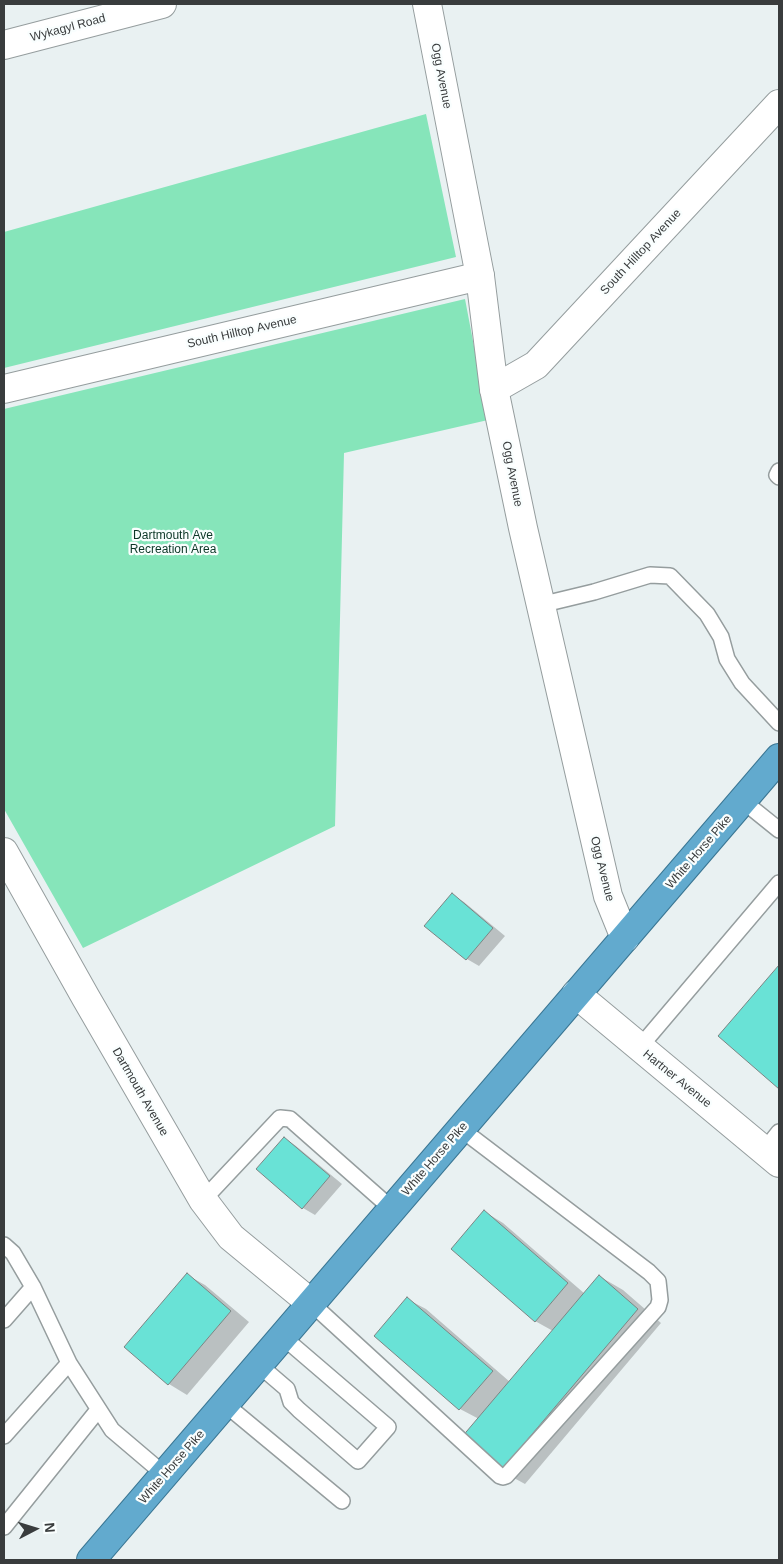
<!DOCTYPE html>
<style>
body{margin:0}
#map{position:relative;width:783px;height:1564px;overflow:hidden;background:#e9f1f2;font-family:Arial,sans-serif}
canvas{display:block}
.frame{position:absolute;inset:0;border:5px solid #393c3d;pointer-events:none}
.north{position:absolute;left:10px;top:1504px;width:50px;height:50px;-webkit-text-stroke:4px #f9fefe;paint-order:stroke;rotate:85deg;font-size:14px;font-weight:700;line-height:20px;text-align:center;color:#393c3d}
.north::after{content:'';display:block;margin:auto;width:18px;height:22px;background:#393c3d;clip-path:polygon(50% 0,100% 100%,50% 72%,0 100%)}
</style>
<div id="map">
<canvas width="783" height="1564"></canvas>
<div class="frame"></div>
<div class="north">N</div>
</div>
<script>
const ctx = document.querySelector('canvas').getContext('2d');
ctx.lineJoin = 'round';
function fillPath(path, color) { ctx.fillStyle = color; ctx.fill(path, 'evenodd'); }
const toPath = rows => new Path2D(rows.map(r => 'M' + r).join(''));
function trace(path, color, width, dash) { ctx.strokeStyle = color; ctx.lineWidth = width; ctx.lineCap = dash ? 'butt' : 'round'; ctx.setLineDash(dash || []); ctx.stroke(path); }
function drawText(font, color, halo, rows, align = 'center') {
  ctx.font = font + ' Arial,sans-serif'; ctx.lineWidth = 4.5; ctx.setLineDash([]); ctx.textBaseline = 'middle'; ctx.strokeStyle = halo; ctx.fillStyle = color; for (const [text, x, y, turn = 0] of rows) {
    ctx.save(); ctx.translate(x, y); ctx.rotate((+turn || 0) * Math.PI / 180); ctx.textAlign = isNaN(turn) ? turn : align; if (halo) ctx.strokeText(text, 0, 0); ctx.fillText(text, 0, 0); ctx.restore();
  }
}
fillPath(toPath([
 [426,114,456,257,4,368,4,232],
 [465,299,488,420,344,453,335,826,83,948,4,809,4,409]
]), '#86e5ba');
fillPath(toPath([
 [452,895,464,902,505,936,479,966,467,959],
 [779,967,779,1088,720,1036],
 [284,1138,296,1146,342,1184,315,1215,303,1208],
 [485,1212,503,1223,585,1294,599,1276,623,1290,661,1323,525,1484,501,1471,479,1419,460,1409,407,1299,426,1309,510,1382,553,1331,535,1321],
 [187,1275,205,1285,249,1322,187,1395,169,1384]
]), '#0003');
const building = toPath([
 [452,893,493,928,466,960,424,926,452,893],
 [779,965,779,1089,718,1036,779,965],
 [284,1137,330,1176,302,1209,256,1169,284,1137],
 [484,1210,568,1283,535,1322,451,1249,484,1210],
 [187,1273,231,1311,168,1385,124,1347,187,1273],
 [599,1275,638,1309,500,1472,461,1438,599,1275],
 [407,1297,493,1371,459,1410,374,1336,407,1297]
]);
fillPath(building, '#69e2d6');
trace(building, '#7c8483', 1);
const service = toPath([
 [779,471,777,475,779,477],
 [540,605,594,592,650,575,670,576,707,614,721,637,727,659,742,683,779,723],
 [743,801,779,830],
 [639,1048,779,883],
 [764,1151,779,1132],
 [203,1200,280,1118,290,1119,392,1209],
 [4,1245,13,1253,33,1287,69,1363,112,1430,165,1475],
 [311,1303,500,1476,503,1477,506,1476,658,1307,660,1300,658,1281,649,1272,461,1129],
 [4,1320,33,1287],
 [259,1365,287,1389,291,1402,299,1410,358,1461,388,1427,283,1337],
 [225,1404,342,1501],
 [4,1436,69,1363],
 [4,1527,98,1410]
]);
const minor = toPath([
 [4,45,162,4],
 [4,389,480,276],
 [494,389,536,365,779,104],
 [4,852,86,998,203,1200,231,1237,311,1303],
 [576,994,779,1163]
]);
const tertiary = toPath([
 [427,4,480,276,494,389,523,528,608,896,625,938]
]);
const trunk = toPath([
 [91,1560,779,758]
]);
trace(service, '#959d9e', 18);
trace(minor, '#959d9e', 30);
trace(tertiary, '#959d9e', 30);
trace(trunk, '#3a7693', 30);
trace(service, '#fff', 15);
trace(minor, '#fff', 28);
trace(tertiary, '#fff', 28);
trace(trunk, '#62aace', 28);
drawText('12px', '#393c3d', '#f9fefe', [
 ["Wykagyl Road",68,28,-15],
 ["Ogg Avenue",441,76,79],
 ["South Hilltop Avenue",641,252,-47],
 ["South Hilltop Avenue",242,332,-13],
 ["Ogg Avenue",512,474,79],
 ["White Horse Pike",699,852,-49],
 ["Ogg Avenue",602,869,76],
 ["Hartner Avenue",677,1079,39],
 ["Dartmouth Avenue",140,1092,60],
 ["White Horse Pike",435,1159,-49],
 ["White Horse Pike",172,1467,-49]
]);
drawText('12px', '#0b3626', '#f9fefe', [
 ["Dartmouth Ave",173,536],
 ["Recreation Area",173,550]
]);
</script>
